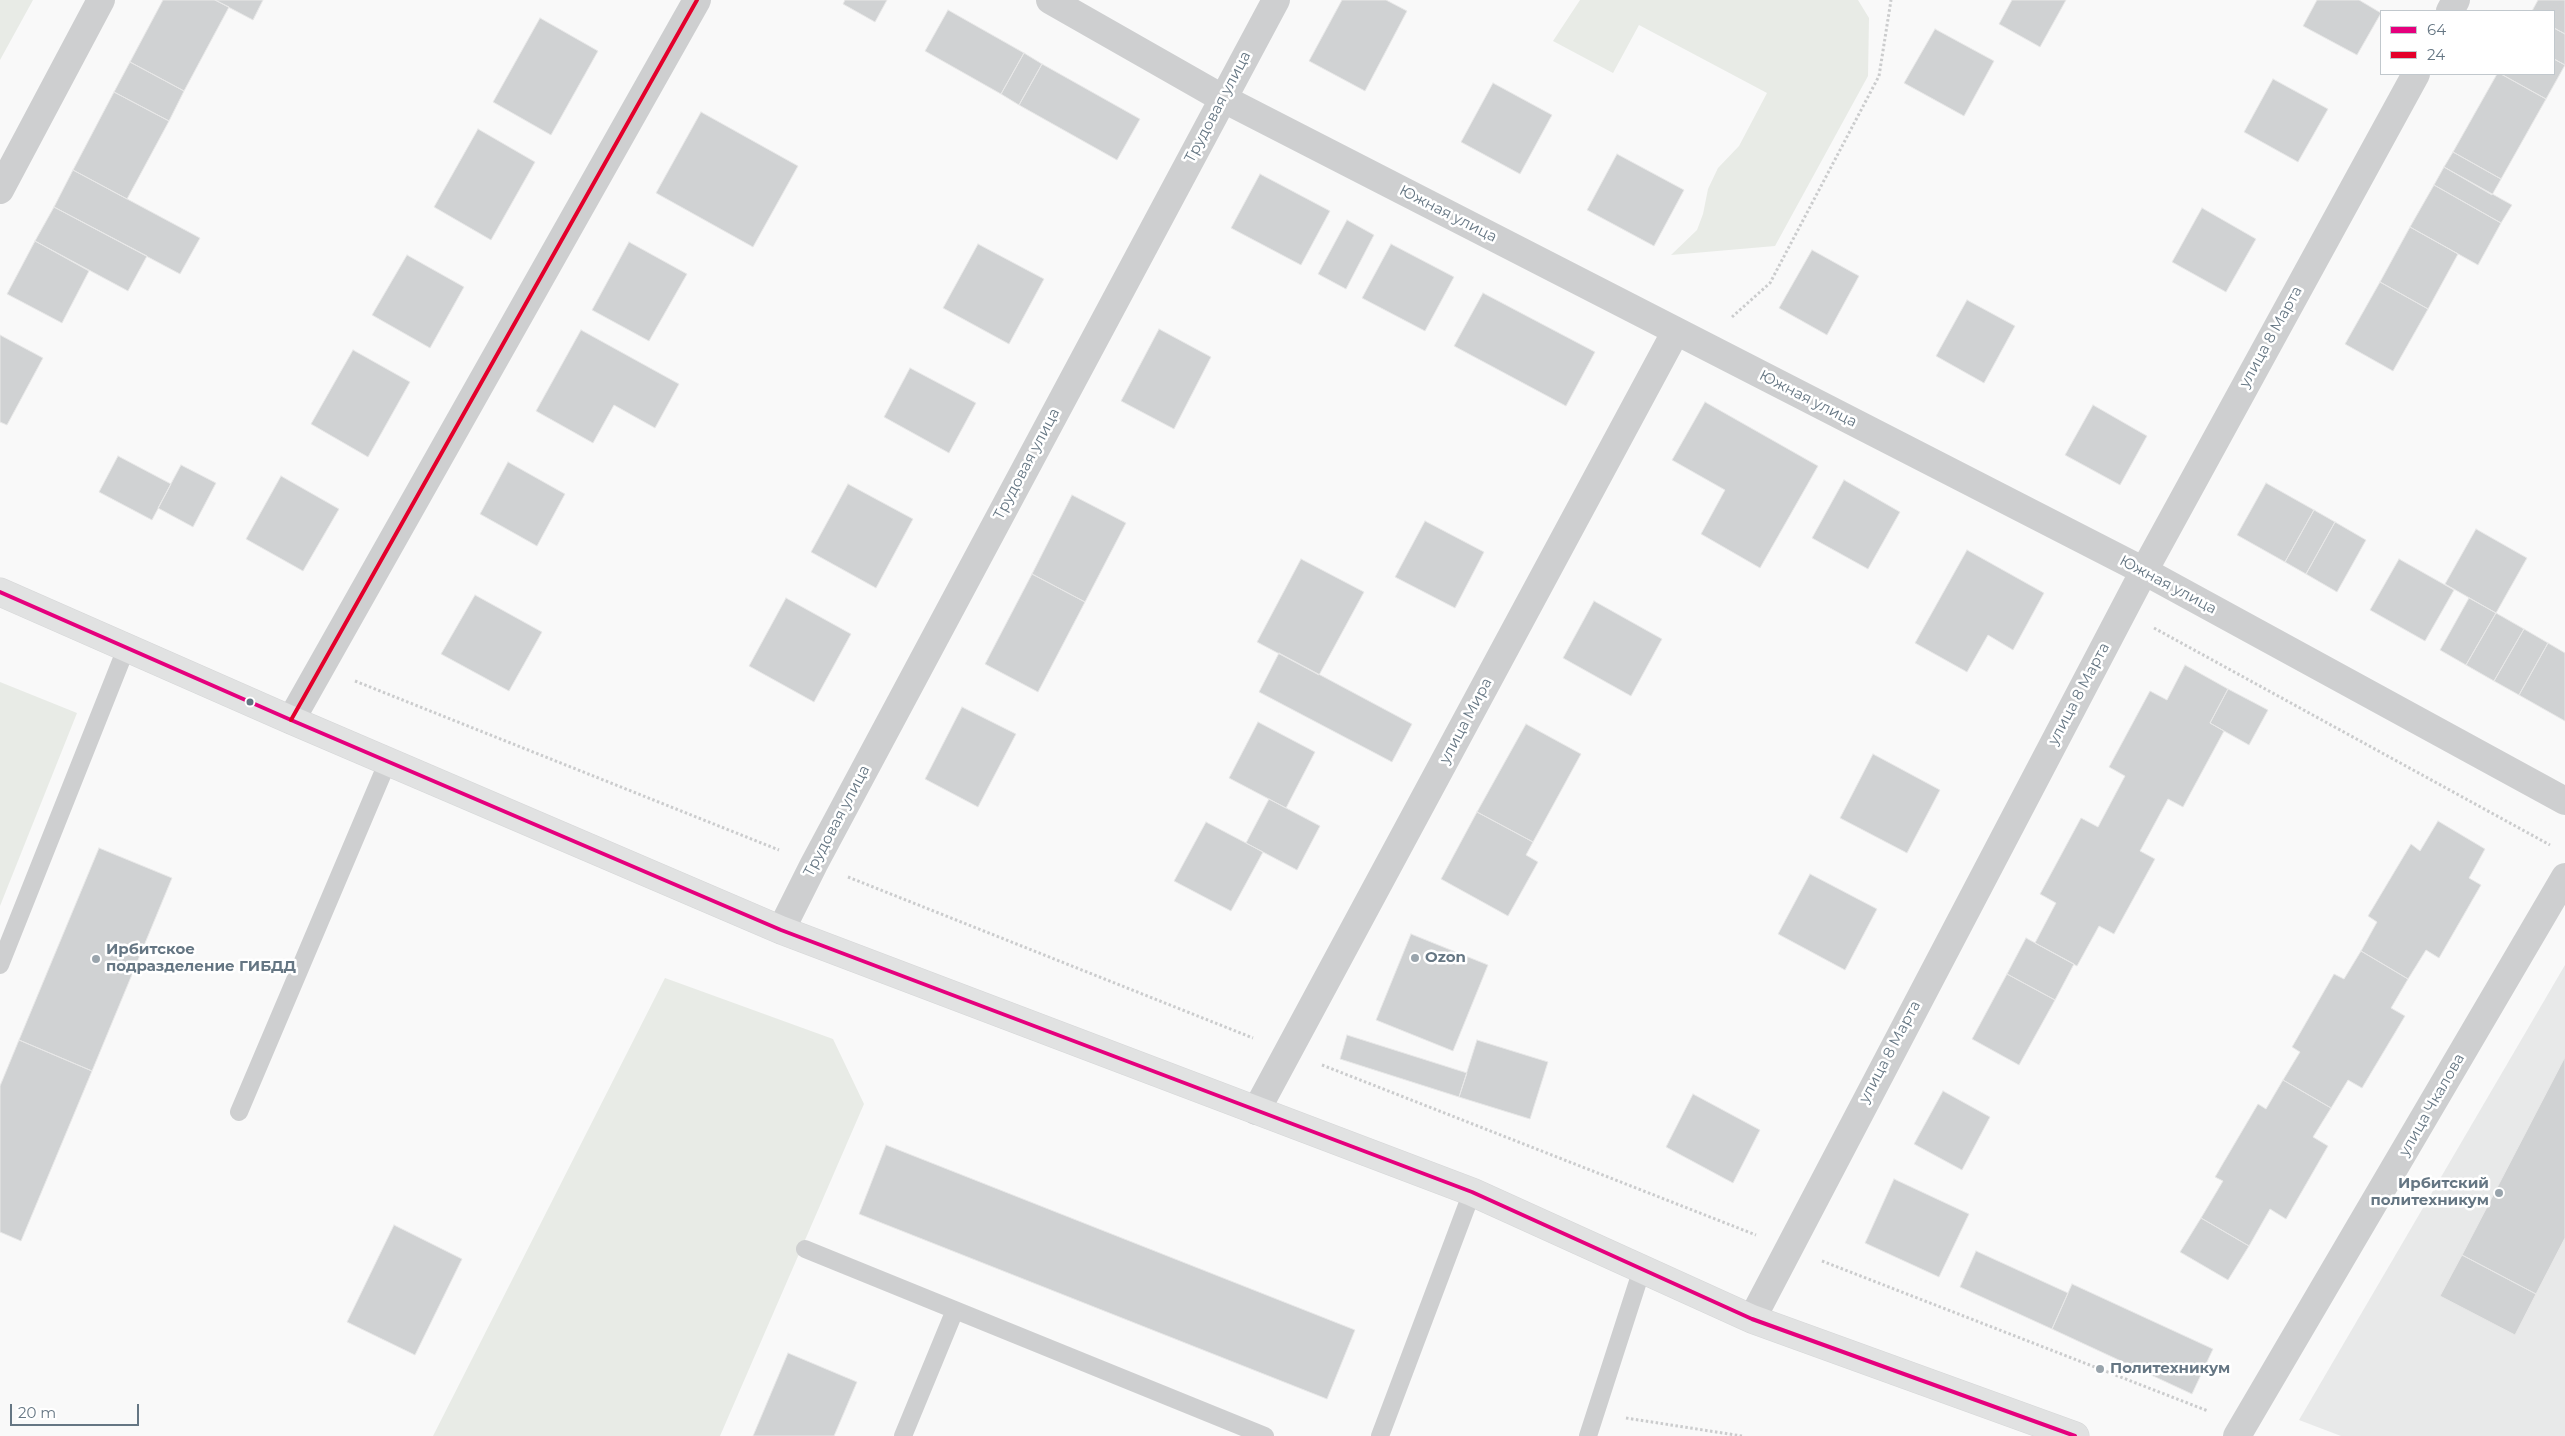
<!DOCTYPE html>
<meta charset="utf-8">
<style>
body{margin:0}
#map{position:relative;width:2565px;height:1436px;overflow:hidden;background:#f9f9f9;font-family:Montserrat,sans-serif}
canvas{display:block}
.legend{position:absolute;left:2380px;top:10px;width:175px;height:65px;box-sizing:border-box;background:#fff;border:1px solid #c1c8cd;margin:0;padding:6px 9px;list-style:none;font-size:15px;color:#657683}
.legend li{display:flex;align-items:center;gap:10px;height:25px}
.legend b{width:25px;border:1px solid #c1c8cd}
.scale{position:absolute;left:10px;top:1404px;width:129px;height:22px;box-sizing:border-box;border:2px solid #657683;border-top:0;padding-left:6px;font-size:15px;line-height:18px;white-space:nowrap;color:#657683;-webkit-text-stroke:4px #fff;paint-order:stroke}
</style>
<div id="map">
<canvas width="2565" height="1436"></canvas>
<ul class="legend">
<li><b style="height:6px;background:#e5007d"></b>64</li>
<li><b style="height:6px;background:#e4002b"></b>24</li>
</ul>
<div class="scale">20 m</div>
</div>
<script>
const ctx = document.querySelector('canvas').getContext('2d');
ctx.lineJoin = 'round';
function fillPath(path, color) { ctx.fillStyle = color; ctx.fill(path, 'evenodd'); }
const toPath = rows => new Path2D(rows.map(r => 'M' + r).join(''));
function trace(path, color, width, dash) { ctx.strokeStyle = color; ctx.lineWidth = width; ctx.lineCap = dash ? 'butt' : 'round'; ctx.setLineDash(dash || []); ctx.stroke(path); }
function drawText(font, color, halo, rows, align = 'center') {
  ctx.font = font + ' Montserrat,sans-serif'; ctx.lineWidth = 5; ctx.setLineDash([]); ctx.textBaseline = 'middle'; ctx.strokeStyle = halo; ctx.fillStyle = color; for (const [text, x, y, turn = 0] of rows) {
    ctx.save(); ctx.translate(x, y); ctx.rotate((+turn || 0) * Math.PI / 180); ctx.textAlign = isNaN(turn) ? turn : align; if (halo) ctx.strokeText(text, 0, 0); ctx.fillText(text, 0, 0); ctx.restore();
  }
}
fillPath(toPath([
 [2565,965,2565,1436,2341,1436,2299,1420]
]), '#e8e9e9');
fillPath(toPath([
 [0,0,33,0,0,60],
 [1580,0,1858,0,1869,18,1868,76,1775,246,1671,255,1697,230,1703,214,1708,189,1718,168,1739,146,1767,93,1639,25,1613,73,1553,41],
 [0,682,77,713,0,906],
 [665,978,833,1039,864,1104,720,1436,433,1436]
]), '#e8ebe6');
const building = toPath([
 [163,0,215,0,229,7,184,91,130,62,163,0],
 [215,0,263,0,253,20,215,0],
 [845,0,887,0,875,22,843,4,845,0],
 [1342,0,1386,0,1407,11,1365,91,1309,61,1342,0],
 [2012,0,2066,0,2040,47,1999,24,2012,0],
 [2317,0,2359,0,2381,13,2357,55,2303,26,2317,0],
 [2538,0,2565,0,2565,34,2554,28,2554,11,2532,11,2538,0],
 [948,10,1024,53,1001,94,925,51,948,10],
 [540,18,598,51,551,135,493,102,540,18],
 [2554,28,2565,34,2565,65,2554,59,2554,28],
 [1935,29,1994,61,1964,116,1904,83,1935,29],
 [1024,53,1042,64,1019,105,1001,94,1024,53],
 [2554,59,2565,65,2546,99,2501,74,2554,74,2554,59],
 [130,62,184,91,169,121,114,92,130,62],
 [1042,64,1140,119,1117,160,1019,105,1042,64],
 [2497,74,2501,74,2546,99,2501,179,2453,152,2497,74],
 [2273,79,2328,109,2298,162,2244,132,2273,79],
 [1493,83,1552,115,1520,174,1461,142,1493,83],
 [114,92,169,121,127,199,73,170,114,92],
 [701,112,798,166,753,247,656,193,701,112],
 [478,129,535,162,491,240,434,207,478,129],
 [2453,152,2501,179,2492,195,2444,167,2453,152],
 [1617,154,1684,190,1654,246,1587,210,1617,154],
 [2444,167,2512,205,2501,223,2434,185,2444,167],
 [73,170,200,238,180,274,54,207,73,170],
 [1260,174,1330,211,1301,265,1231,228,1260,174],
 [2434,185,2501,223,2478,265,2410,227,2434,185],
 [54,207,147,256,128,291,35,241,54,207],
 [2202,208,2256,239,2226,292,2172,262,2202,208],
 [1347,220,1374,235,1346,289,1318,274,1347,220],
 [2410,227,2458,254,2428,309,2380,282,2410,227],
 [35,241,89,271,62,323,7,294,35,241],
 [629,242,687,274,649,341,592,310,629,242],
 [978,244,1044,279,1009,344,943,308,978,244],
 [1391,244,1454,277,1425,331,1362,298,1391,244],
 [1812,250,1859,276,1827,335,1779,308,1812,250],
 [407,255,464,287,430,348,372,315,407,255],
 [2380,282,2428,309,2393,371,2345,344,2380,282],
 [1483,293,1595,352,1566,406,1454,346,1483,293],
 [1967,300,2015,326,1984,383,1936,356,1967,300],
 [1159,329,1211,357,1174,429,1121,401,1159,329],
 [581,330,679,384,655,428,614,405,593,443,536,411,581,330],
 [0,335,43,358,7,425,0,422,0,335],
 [353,350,410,382,368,457,311,424,353,350],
 [910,368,976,403,949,453,884,417,910,368],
 [1705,402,1818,466,1760,568,1701,534,1725,490,1672,460,1705,402],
 [2093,405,2147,436,2120,485,2065,455,2093,405],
 [118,456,171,484,152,520,99,492,118,456],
 [508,462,565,494,537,546,480,514,508,462],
 [181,465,216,483,193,527,158,508,181,465],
 [281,476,339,509,303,571,246,539,281,476],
 [1844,480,1900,512,1868,569,1812,538,1844,480],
 [2266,483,2314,510,2285,562,2237,535,2266,483],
 [848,484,913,519,876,588,811,552,848,484],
 [1072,495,1126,523,1085,602,1032,574,1072,495],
 [2314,510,2335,522,2306,574,2285,562,2314,510],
 [1425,521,1484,552,1455,608,1395,577,1425,521],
 [2335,522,2366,540,2337,592,2306,574,2335,522],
 [2476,529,2527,558,2496,613,2445,584,2476,529],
 [1967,550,2044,593,2013,650,1988,635,1967,672,1915,643,1967,550],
 [1301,559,1364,592,1319,675,1257,642,1301,559],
 [2399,559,2454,590,2425,641,2370,610,2399,559],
 [1032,574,1085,602,1038,692,985,664,1032,574],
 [475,595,542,632,509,691,441,654,475,595],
 [786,598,851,634,814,702,749,666,786,598],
 [2469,598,2496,613,2466,665,2440,650,2469,598],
 [1594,601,1662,639,1631,696,1563,658,1594,601],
 [2496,613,2524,629,2494,681,2466,665,2496,613],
 [2524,629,2548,643,2519,695,2494,681,2524,629],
 [2548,643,2565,653,2565,721,2519,695,2548,643],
 [1279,653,1412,724,1392,762,1259,692,1279,653],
 [2185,665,2228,689,2210,723,2224,731,2183,807,2168,799,2140,851,2155,859,2114,934,2099,926,2077,966,2035,943,2056,903,2040,894,2081,818,2098,827,2125,776,2109,767,2150,691,2167,700,2185,665],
 [2228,689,2268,710,2249,745,2210,723,2228,689],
 [962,707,1016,734,978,807,925,779,962,707],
 [1258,722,1315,752,1286,808,1229,778,1258,722],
 [1526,724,1581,754,1533,842,1477,812,1526,724],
 [1873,754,1940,790,1907,853,1840,818,1873,754],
 [1269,799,1320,826,1297,870,1246,843,1269,799],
 [1477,812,1533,842,1526,855,1538,862,1508,916,1441,879,1477,812],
 [2438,821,2485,849,2469,878,2481,885,2439,958,2426,950,2408,979,2361,951,2377,922,2368,916,2411,844,2420,851,2438,821],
 [1206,822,1263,852,1231,911,1174,881,1206,822],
 [99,848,172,878,92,1071,19,1040,99,848],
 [1810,874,1877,909,1845,970,1778,934,1810,874],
 [1411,934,1488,965,1453,1051,1376,1020,1411,934],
 [2026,938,2074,964,2055,1000,2007,974,2026,938],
 [2361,951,2408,979,2391,1008,2405,1016,2362,1088,2348,1080,2331,1108,2283,1080,2300,1052,2292,1047,2334,974,2344,979,2361,951],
 [2007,974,2055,1000,2019,1065,1972,1039,2007,974],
 [1347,1035,1467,1073,1459,1097,1340,1059,1347,1035],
 [19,1040,92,1071,21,1241,0,1232,0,1086,19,1040],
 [1477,1040,1548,1062,1530,1119,1459,1097,1477,1040],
 [2565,1057,2565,1238,2536,1294,2462,1255,2565,1057],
 [2283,1080,2331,1108,2313,1137,2328,1146,2286,1219,2270,1209,2249,1246,2201,1218,2223,1181,2215,1177,2258,1104,2266,1109,2283,1080],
 [1943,1091,1990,1117,1962,1170,1914,1144,1943,1091],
 [1693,1094,1760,1130,1733,1183,1666,1147,1693,1094],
 [886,1145,1355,1330,1327,1399,859,1214,886,1145],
 [1894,1179,1969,1214,1939,1277,1865,1243,1894,1179],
 [2201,1218,2249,1246,2228,1280,2180,1252,2201,1218],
 [394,1225,462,1259,415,1355,347,1322,394,1225],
 [1976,1251,2068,1293,2052,1329,1960,1287,1976,1251],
 [2462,1255,2536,1294,2515,1335,2440,1296,2462,1255],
 [2072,1284,2213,1349,2192,1394,2052,1329,2072,1284],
 [788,1353,857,1382,834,1436,753,1436,788,1353]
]);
fillPath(building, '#d0d2d3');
trace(building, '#e8e8e8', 1);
const secondary = toPath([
 [0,592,291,720,781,930,1472,1192,1752,1319,2075,1436]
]);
trace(secondary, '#d5d6d7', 29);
trace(toPath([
 [1732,317,1770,283,1879,76,1891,0],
 [2154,628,2550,845],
 [355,681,779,850],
 [848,877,1253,1038],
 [1322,1065,1756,1235],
 [1822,1261,2208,1411],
 [1626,1418,1742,1436]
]), '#cbcccd', 3, [2.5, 2.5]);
trace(toPath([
 [0,965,127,646],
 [239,1112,388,761],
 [805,1249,1265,1436],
 [903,1436,955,1310],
 [1380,1436,1472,1192],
 [1588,1436,1642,1269]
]), '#cecfd0', 18);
trace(toPath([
 [1050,0,1222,98,2144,571,2565,801],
 [2450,11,2456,0],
 [0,190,101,0],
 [291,720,697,0],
 [781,930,814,864,1276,0],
 [1256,1111,1676,331],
 [1752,1319,2144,571,2416,74],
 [2237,1436,2565,877]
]), '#cecfd0', 28);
trace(secondary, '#e1e2e2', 28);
trace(toPath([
 [0,592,291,720,781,930,1472,1192,1752,1319,2075,1436]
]), '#e5007d', 4);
trace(toPath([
 [291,720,697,0]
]), '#e4002b', 4);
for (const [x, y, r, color] of [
 [250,702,4.5,"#657683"],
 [1415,958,5,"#99a4ac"],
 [96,959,5,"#99a4ac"],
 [2499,1193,5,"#99a4ac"],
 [2100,1369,5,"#99a4ac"]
]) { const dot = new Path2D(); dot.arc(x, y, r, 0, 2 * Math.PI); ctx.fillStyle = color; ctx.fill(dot); trace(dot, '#fff', 2); }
drawText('15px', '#657683', '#fff', [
 ["Трудовая улица",1218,107,-62],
 ["Южная улица",1448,214,27],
 ["улица 8 Марта",2271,337,-61],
 ["Южная улица",1808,399,27],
 ["Трудовая улица",1027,464,-62],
 ["Южная улица",2168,585,28],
 ["улица 8 Марта",2079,694,-62],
 ["улица Мира",1466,721,-62],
 ["Трудовая улица",837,821,-62],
 ["улица 8 Марта",1890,1052,-62],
 ["улица Чкалова",2432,1105,-60]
]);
drawText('bold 15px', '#657683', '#fff', [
 ["Ирбитское",106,950],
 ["подразделение ГИБДД",106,967],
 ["Ozon",1425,958],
 ["Ирбитский",2489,1184,"right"],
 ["политехникум",2489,1201,"right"],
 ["Политехникум",2110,1369]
], 'left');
</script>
